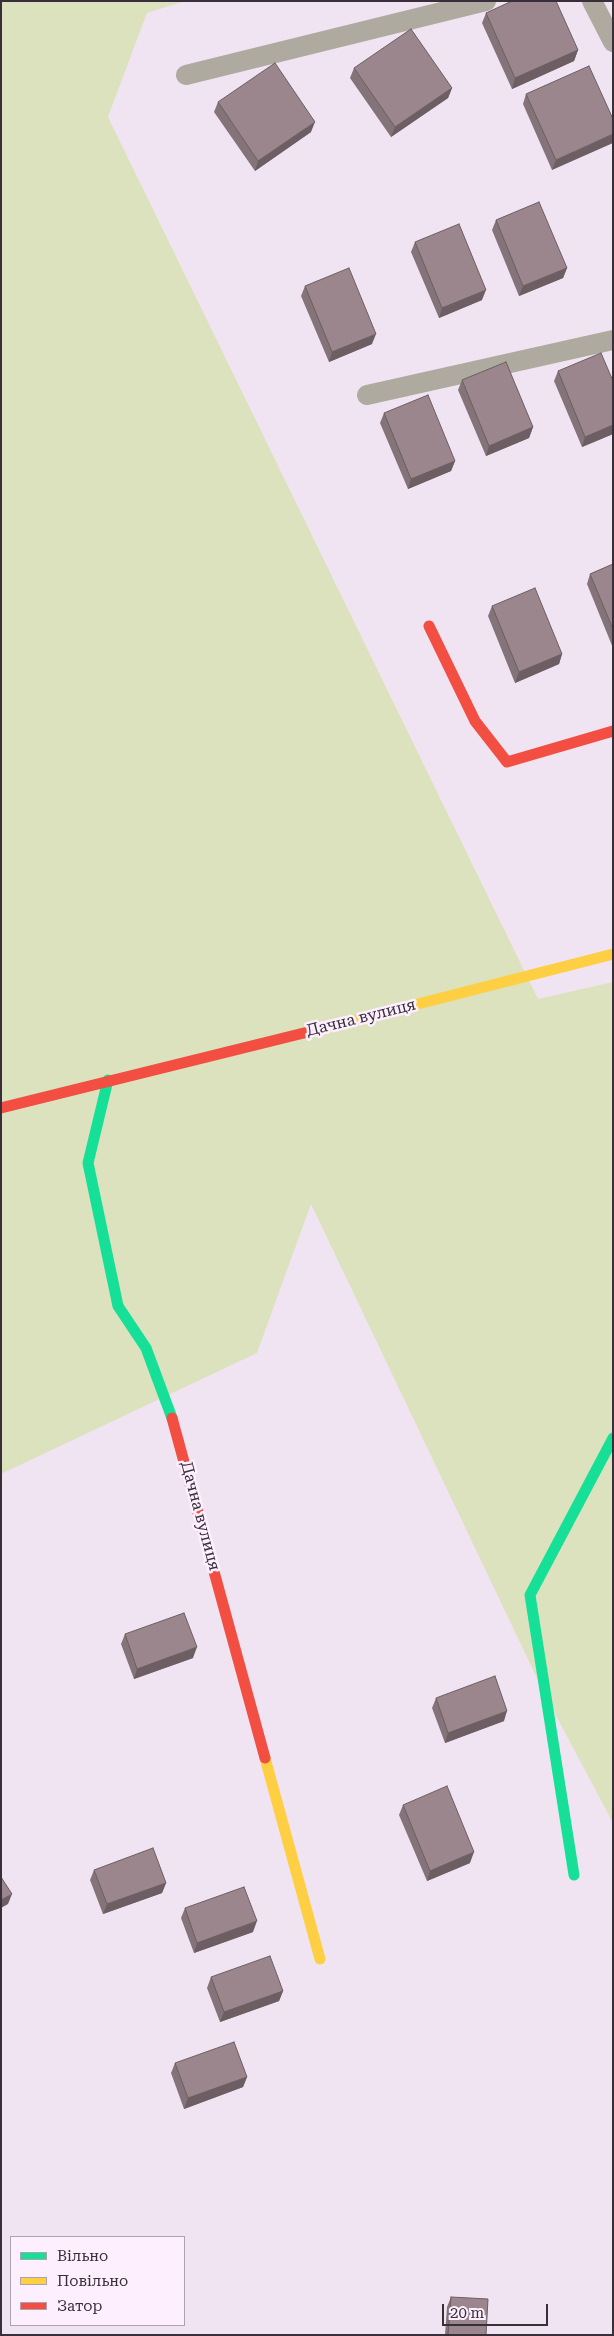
<!DOCTYPE html>
<meta charset="utf-8">
<style>
body{margin:0}
#map{position:relative;width:614px;height:2336px;overflow:hidden;background:#f1e4f2;font-family:"Roboto Serif",serif}
canvas{display:block}
.frame{position:absolute;inset:0;border:2px solid #392f3a;pointer-events:none}
.legend{position:absolute;left:10px;top:2236px;width:175px;height:90px;box-sizing:border-box;background:#feefff;border:1px solid #afa2b0;margin:0;padding:6px 9px;list-style:none;font-size:15px;color:#392f3a}
.legend li{display:flex;align-items:center;gap:10px;height:25px}
.legend b{width:25px;border:1px solid #afa2b0}
.scale{position:absolute;left:442px;top:2304px;width:106px;height:22px;box-sizing:border-box;border:2px solid #392f3a;border-top:0;padding-left:6px;font-size:15px;line-height:18px;white-space:nowrap;color:#392f3a;-webkit-text-stroke:4px #feefff;paint-order:stroke}
</style>
<div id="map">
<canvas width="614" height="2336"></canvas>
<div class="frame"></div>
<ul class="legend">
<li><b style="height:6px;background:#16e098"></b>Вільно</li>
<li><b style="height:6px;background:#ffcf43"></b>Повільно</li>
<li><b style="height:6px;background:#f24e42"></b>Затор</li>
</ul>
<div class="scale">20 m</div>
</div>
<script>
const ctx = document.querySelector('canvas').getContext('2d');
ctx.lineJoin = 'round';
function fillPath(path, color) { ctx.fillStyle = color; ctx.fill(path, 'evenodd'); }
const toPath = rows => new Path2D(rows.map(r => 'M' + r).join(''));
function trace(path, color, width, dash) { ctx.strokeStyle = color; ctx.lineWidth = width; ctx.lineCap = dash ? 'butt' : 'round'; ctx.setLineDash(dash || []); ctx.stroke(path); }
function drawText(font, color, halo, rows, align = 'center') {
  ctx.font = font + ' "Roboto Serif",serif'; ctx.lineWidth = 5; ctx.setLineDash([]); ctx.textBaseline = 'middle'; ctx.strokeStyle = halo; ctx.fillStyle = color; for (const [text, x, y, turn = 0] of rows) {
    ctx.save(); ctx.translate(x, y); ctx.rotate((+turn || 0) * Math.PI / 180); ctx.textAlign = isNaN(turn) ? turn : align; if (halo) ctx.strokeText(text, 0, 0); ctx.fillText(text, 0, 0); ctx.restore();
  }
}
fillPath(toPath([
 [1,1,185,1,147,13,108,117,538,999,613,982,613,1823,545,1695,311,1204,257,1353,1,1474]
]), '#dce2be');
trace(toPath([
 [592,1,613,42],
 [186,75,486,1],
 [367,395,613,340]
]), '#afaaa0', 20);
trace(toPath([
 [108,1080,88,1163,118,1306,146,1348,172,1418],
 [574,1875,530,1595,613,1438]
]), '#16e098', 11);
trace(toPath([
 [320,1029,613,954],
 [265,1758,320,1959]
]), '#ffcf43', 11);
trace(toPath([
 [429,626,475,721,507,762,613,731],
 [1,1108,320,1029],
 [172,1418,265,1758]
]), '#f24e42', 11);
fillPath(toPath([
 [486,13,578,50,574,61,512,89,482,23],
 [354,68,452,88,448,98,391,137,350,78],
 [526,94,613,119,552,170,523,104],
 [218,102,311,132,255,171,214,112],
 [496,220,567,268,563,278,519,296,492,230],
 [415,242,482,300,439,318,411,252],
 [305,286,372,344,329,362,301,296],
 [558,371,613,381,613,434,582,447,554,381],
 [462,380,533,427,529,438,486,456,458,390],
 [384,413,455,461,451,471,408,489,380,423],
 [613,564,613,648,587,584,590,574],
 [492,606,562,654,559,664,515,683,488,616],
 [125,1634,193,1658,134,1679,121,1644],
 [436,1698,504,1721,445,1743,432,1708],
 [403,1805,470,1863,427,1881,399,1815],
 [94,1870,166,1883,162,1893,103,1914,90,1880],
 [185,1908,253,1932,194,1953,181,1918],
 [211,1977,283,1991,279,2001,220,2022,207,1988],
 [175,2063,247,2077,243,2087,184,2109,171,2073],
 [451,2297,486,2335,445,2335,447,2307]
]), '#847378');
fillPath(toPath([
 [578,50,574,61,512,89,515,78],
 [452,88,448,98,391,137,395,127],
 [315,122,311,132,255,171,258,161],
 [613,134,613,143,552,170,556,160],
 [567,268,563,278,519,296,523,286],
 [486,290,482,300,439,318,442,308],
 [376,334,372,344,329,362,332,352],
 [613,425,613,434,582,447,585,437],
 [533,427,529,438,486,456,489,446],
 [455,461,451,471,408,489,411,479],
 [562,654,559,664,515,683,519,672],
 [197,1647,193,1658,134,1679,137,1669],
 [507,1711,504,1721,445,1743,448,1733],
 [474,1852,470,1863,427,1881,430,1871],
 [166,1883,162,1893,103,1914,107,1904],
 [12,1894,8,1904,1,1908,1,1900],
 [257,1921,253,1932,194,1953,197,1943],
 [283,1991,279,2001,220,2022,224,2012],
 [247,2077,243,2087,184,2109,188,2098]
]), '#6c5e62');
const building = toPath([
 [512,1,556,1,578,50,515,78,486,13,512,1],
 [411,29,452,88,395,127,354,68,411,29],
 [275,63,315,122,258,161,218,102,275,63],
 [589,66,613,119,613,134,556,160,526,94,589,66],
 [539,202,567,268,523,286,496,220,539,202],
 [459,224,486,290,442,308,415,242,459,224],
 [349,268,376,334,332,352,305,286,349,268],
 [601,353,613,381,613,425,585,437,558,371,601,353],
 [506,362,533,427,489,446,462,380,506,362],
 [428,395,455,461,411,479,384,413,428,395],
 [613,564,613,629,590,574,613,564],
 [535,588,562,654,519,672,492,606,535,588],
 [184,1613,197,1647,137,1669,125,1634,184,1613],
 [495,1676,507,1711,448,1733,436,1698,495,1676],
 [447,1786,474,1852,430,1871,403,1805,447,1786],
 [153,1848,166,1883,107,1904,94,1870,153,1848],
 [1,1877,12,1894,1,1900,1,1877],
 [244,1887,257,1921,197,1943,185,1908,244,1887],
 [270,1956,283,1991,224,2012,211,1977,270,1956],
 [234,2042,247,2077,188,2098,175,2063,234,2042],
 [451,2297,488,2299,486,2335,448,2335,451,2297]
]);
fillPath(building, '#9a868c');
trace(building, '#6c5e62', 1);
drawText('16px', '#392f3a', '#feefff', [
 ["Дачна вулиця",361,1018,-14],
 ["Дачна вулиця",200,1516,75]
]);
</script>
